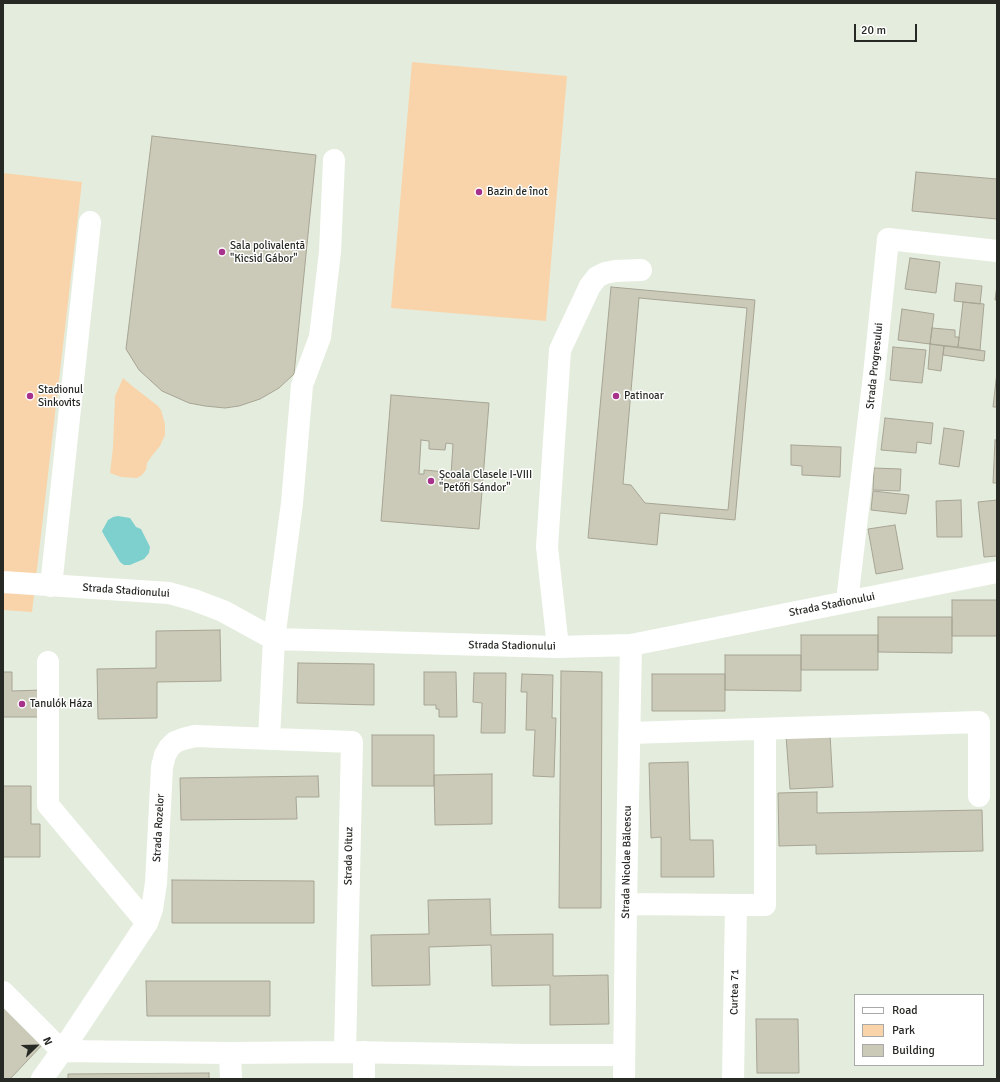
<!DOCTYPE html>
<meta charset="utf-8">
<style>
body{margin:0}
#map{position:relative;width:1000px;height:1082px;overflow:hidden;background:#e4eddd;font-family:Signika,sans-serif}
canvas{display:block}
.frame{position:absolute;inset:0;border:4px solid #272a24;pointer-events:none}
.legend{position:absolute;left:854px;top:994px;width:130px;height:72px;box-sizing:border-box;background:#fff;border:1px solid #a9aaa7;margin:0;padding:5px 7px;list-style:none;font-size:12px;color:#272a24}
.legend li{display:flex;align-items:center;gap:8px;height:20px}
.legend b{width:20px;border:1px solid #a9aaa7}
.north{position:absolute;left:16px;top:1026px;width:40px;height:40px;-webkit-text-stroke:3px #fff;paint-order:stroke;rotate:67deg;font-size:11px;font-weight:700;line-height:16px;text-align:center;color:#272a24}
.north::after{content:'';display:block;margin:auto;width:14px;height:18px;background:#272a24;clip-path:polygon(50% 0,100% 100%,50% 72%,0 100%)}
.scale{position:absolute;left:854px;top:24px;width:63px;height:18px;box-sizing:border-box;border:2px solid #272a24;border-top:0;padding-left:5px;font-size:12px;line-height:14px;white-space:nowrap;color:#272a24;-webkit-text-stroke:3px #fff;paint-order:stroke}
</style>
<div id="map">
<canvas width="1000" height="1082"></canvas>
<div class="frame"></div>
<ul class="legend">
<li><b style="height:5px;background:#fff"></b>Road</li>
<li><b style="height:11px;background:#f9d4aa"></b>Park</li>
<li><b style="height:11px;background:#cbc9b8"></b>Building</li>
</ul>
<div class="north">N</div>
<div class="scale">20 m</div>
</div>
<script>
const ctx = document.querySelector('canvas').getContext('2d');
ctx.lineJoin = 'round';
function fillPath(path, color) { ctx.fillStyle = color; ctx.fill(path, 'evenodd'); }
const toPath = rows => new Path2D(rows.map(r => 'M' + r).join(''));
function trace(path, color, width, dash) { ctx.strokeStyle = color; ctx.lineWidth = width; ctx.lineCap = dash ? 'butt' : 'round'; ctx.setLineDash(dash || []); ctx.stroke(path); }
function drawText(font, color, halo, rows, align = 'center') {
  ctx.font = font + ' Signika,sans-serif'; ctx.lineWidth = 3; ctx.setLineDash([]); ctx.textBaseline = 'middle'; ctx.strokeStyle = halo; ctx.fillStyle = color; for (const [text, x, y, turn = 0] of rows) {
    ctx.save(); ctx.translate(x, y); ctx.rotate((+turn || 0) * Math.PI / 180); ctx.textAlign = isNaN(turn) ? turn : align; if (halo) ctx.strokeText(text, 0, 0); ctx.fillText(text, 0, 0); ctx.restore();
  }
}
fillPath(toPath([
 [412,62,567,76,546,321,391,308],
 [3,173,82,182,32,612,3,610],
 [123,378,131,385,158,406,161,410,165,424,165,435,160,446,151,457,147,463,146,470,142,475,137,478,121,477,110,473,113,447,115,396]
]), '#f9d4aa');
fillPath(toPath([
 [118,516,130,518,136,527,141,529,150,547,149,553,144,559,130,565,124,565,120,562,104,535,102,531,108,520,113,517]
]), '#7dd0cd');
const building = toPath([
 [152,136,316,155,294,374,279,388,260,399,239,406,225,408,205,406,189,403,162,391,139,370,126,349,152,136],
 [916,172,997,179,997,219,912,211,916,172],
 [910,258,940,262,936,293,905,289,910,258],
 [956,283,982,286,980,304,954,301,956,283],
 [997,285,997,300,995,300,997,285],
 [611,287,755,300,735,520,660,513,657,545,588,538,611,287],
 [639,298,747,308,728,510,645,503,631,485,623,484,639,298],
 [963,302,984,304,980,350,958,347,963,302],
 [902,309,934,314,930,344,898,340,902,309],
 [932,328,955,330,955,337,959,337,958,347,930,344,932,328],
 [930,344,944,346,941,371,928,369,930,344],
 [944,346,985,351,984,361,943,355,944,346],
 [893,347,926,350,922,383,890,380,893,347],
 [997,372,997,407,993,407,997,372],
 [391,395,489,403,479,529,381,521,391,395],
 [421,440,429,441,429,449,445,450,446,443,453,444,451,475,445,475,446,472,424,470,424,474,419,474,421,440],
 [885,418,933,423,931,444,917,442,916,453,881,450,885,418],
 [944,428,964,431,959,467,939,464,944,428],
 [995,440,997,440,997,483,993,483,995,440],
 [791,445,841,447,840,477,802,475,802,466,791,465,791,445],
 [874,468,901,469,900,491,873,490,874,468],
 [873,491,909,495,906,514,871,510,873,491],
 [961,500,962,537,937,537,936,501,961,500],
 [997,500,997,556,984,557,978,502,997,500],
 [895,525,903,569,876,574,868,529,895,525],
 [952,600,997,600,997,636,952,636,952,600],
 [878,617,952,617,952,653,878,652,878,617],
 [220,630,221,681,157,682,157,718,98,719,97,669,156,668,156,631,220,630],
 [801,635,878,635,878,670,801,670,801,635],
 [725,655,801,655,801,691,725,690,725,655],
 [298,663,374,664,374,705,297,703,298,663],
 [561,671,602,672,601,908,559,908,561,671],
 [3,672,12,672,12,691,42,690,42,717,3,717,3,672],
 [424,672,456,672,457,717,439,717,439,709,436,709,436,705,424,705,424,672],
 [474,673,506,673,505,733,481,733,482,703,473,702,474,673],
 [522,674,553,675,552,718,556,718,554,777,533,776,535,730,526,730,527,692,521,692,522,674],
 [652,674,725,674,725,711,652,711,652,674],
 [830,734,833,787,790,789,786,736,830,734],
 [372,735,434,735,434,786,372,786,372,735],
 [688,762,690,840,713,840,714,877,661,877,661,837,651,838,649,763,688,762],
 [492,774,492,824,435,825,434,775,492,774],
 [318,776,319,797,296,797,297,819,181,820,180,778,318,776],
 [3,786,31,786,31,824,40,824,40,857,3,857,3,786],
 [817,792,817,813,982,810,983,851,816,854,816,845,779,846,778,793,817,792],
 [172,880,314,881,314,923,172,923,172,880],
 [490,899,491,935,553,934,553,976,608,975,609,1024,550,1025,550,985,492,986,491,945,429,947,430,985,372,986,371,935,429,934,428,900,490,899],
 [146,981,270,981,270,1016,147,1016,146,981],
 [3,1004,44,1043,10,1079,3,1079,3,1004],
 [756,1019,798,1019,799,1073,757,1073,756,1019],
 [209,1073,209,1079,68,1079,68,1074,209,1073]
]);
fillPath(building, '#cbc9b8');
trace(building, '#a7a494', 1);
trace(toPath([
 [3,582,169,593,194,600,223,611,274,639,558,647,631,645,997,572],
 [51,586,90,222],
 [847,601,874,375,888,239,997,251],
 [558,647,547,547,560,350,590,286,597,277,605,273,615,271,641,270],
 [48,662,48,805,147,923],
 [629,733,979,722,979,796],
 [269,739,274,639,292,503,302,385,320,337,330,252,334,160],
 [626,904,736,905,765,905,765,729],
 [3,992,62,1051],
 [62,1051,230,1053,345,1052,527,1055,624,1055],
 [230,1053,231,1079],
 [42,1079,62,1051,147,923,152,909,156,883,162,767,165,755,169,748,175,742,183,739,195,736,352,742,345,1052],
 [364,1079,364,1052],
 [624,1079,626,904,631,645],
 [733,1079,736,905]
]), '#fff', 22);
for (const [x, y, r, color] of [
 [479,192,4,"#a6328c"],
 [222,252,4,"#a6328c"],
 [30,396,4,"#a6328c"],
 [616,396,4,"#a6328c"],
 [431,481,4,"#a6328c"],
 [22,704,4,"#a6328c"]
]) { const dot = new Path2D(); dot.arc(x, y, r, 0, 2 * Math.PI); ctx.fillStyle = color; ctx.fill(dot); trace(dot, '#fff', 1.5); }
drawText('11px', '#272a24', '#fff', [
 ["Bazin de înot",487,192],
 ["Sala polivalentă",230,246],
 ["\"Kicsid Gábor\"",230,259],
 ["Stadionul",38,390],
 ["Sinkovits",38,403],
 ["Patinoar",624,396],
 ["Școala Clasele I-VIII",439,475],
 ["\"Petőfi Sándor\"",439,488],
 ["Tanulók Háza",30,704]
], 'left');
drawText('11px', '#272a24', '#fff', [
 ["Strada Progresului",875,366,-84],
 ["Strada Stadionului",126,591,4],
 ["Strada Stadionului",832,605,-11],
 ["Strada Stadionului",512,646,1],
 ["Strada Rozelor",159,828,-87],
 ["Strada Oituz",349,856,-89],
 ["Strada Nicolae Bălcescu",627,862,-89],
 ["Curtea 71",735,992,-89]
]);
</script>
